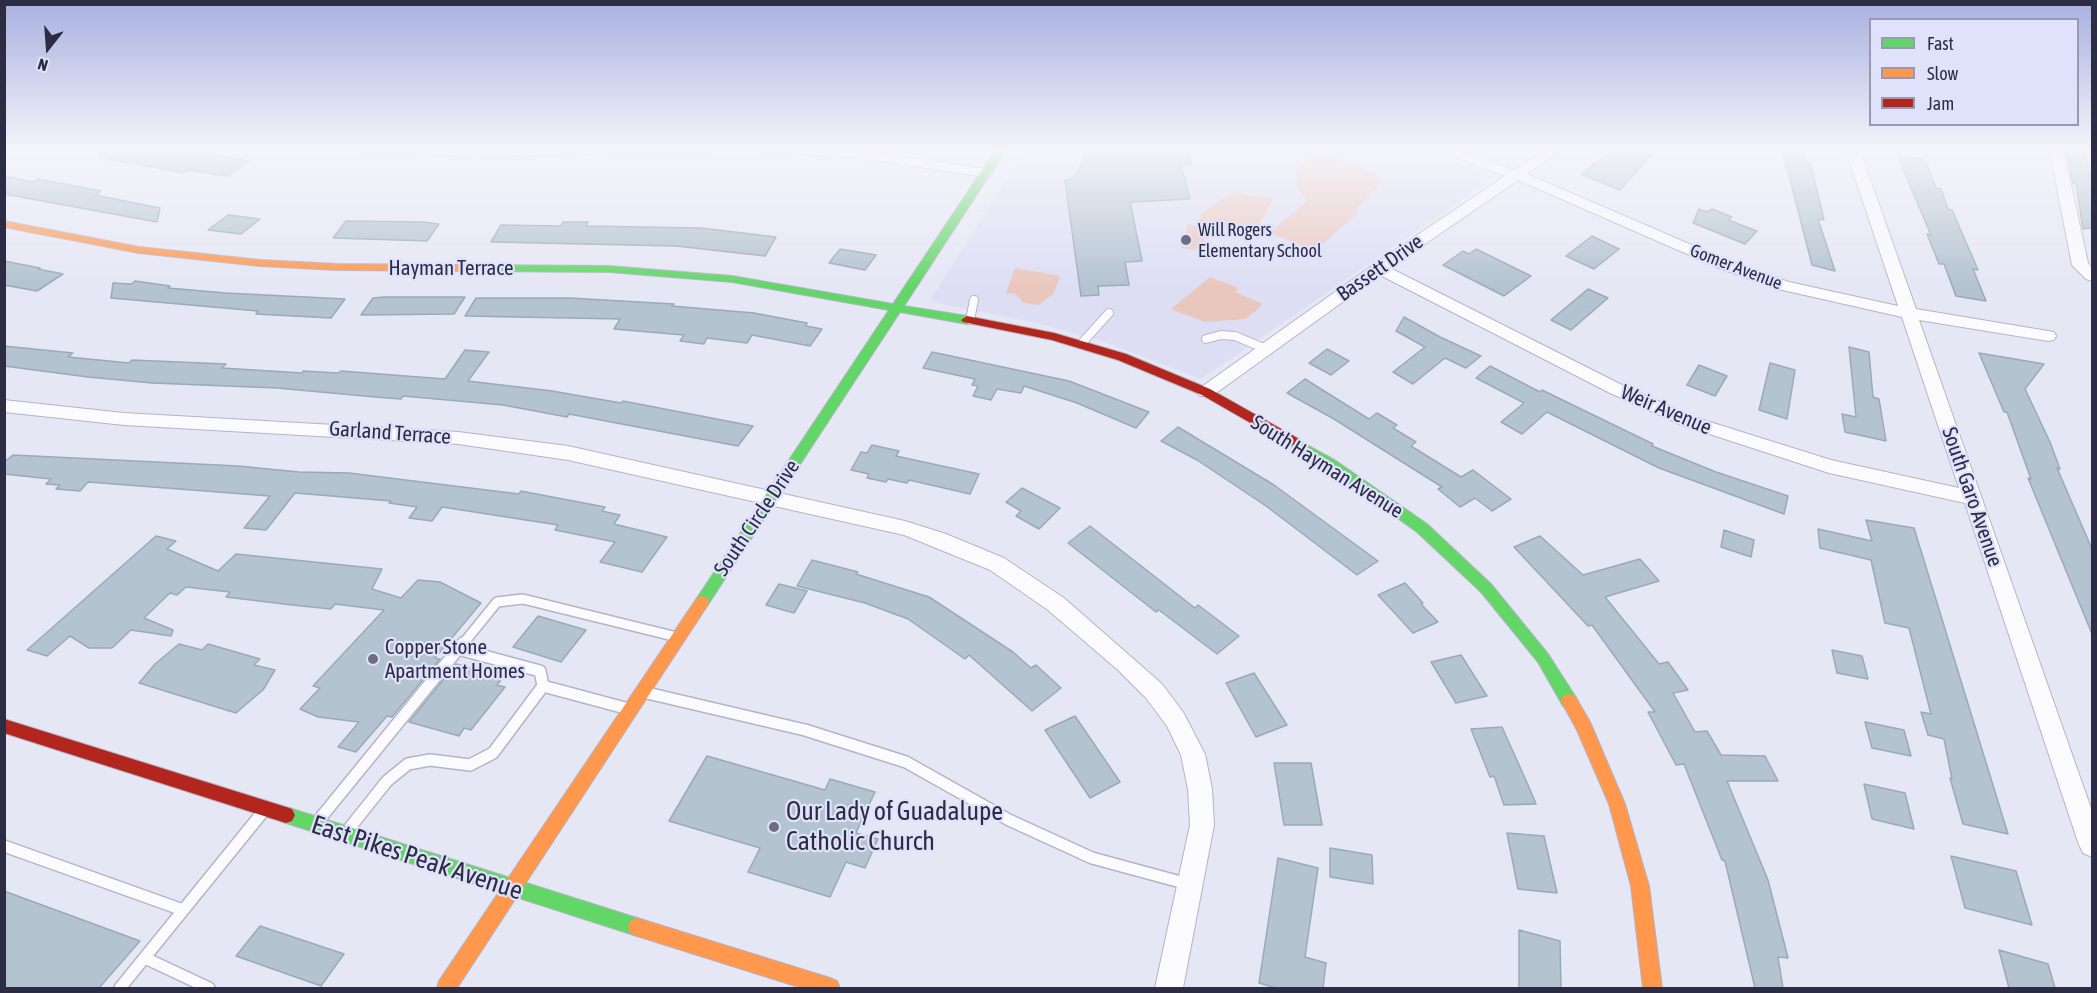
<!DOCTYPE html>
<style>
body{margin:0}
#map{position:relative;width:2097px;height:993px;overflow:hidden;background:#e6e7f5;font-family:"Asap Condensed",sans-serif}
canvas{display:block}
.frame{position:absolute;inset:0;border:6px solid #2c2c45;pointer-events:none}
.legend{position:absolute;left:1869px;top:18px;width:210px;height:108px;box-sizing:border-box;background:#e0e1fb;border:2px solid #9899b2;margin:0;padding:8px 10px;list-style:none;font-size:18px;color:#2c2c45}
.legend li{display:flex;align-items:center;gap:12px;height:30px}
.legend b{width:30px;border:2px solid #9899b2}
.north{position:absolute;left:18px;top:18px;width:60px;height:60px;-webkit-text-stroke:4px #e0e1fb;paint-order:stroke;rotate:197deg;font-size:16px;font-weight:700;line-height:24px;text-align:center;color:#2c2c45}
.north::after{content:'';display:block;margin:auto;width:21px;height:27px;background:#2c2c45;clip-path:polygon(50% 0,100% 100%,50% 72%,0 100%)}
</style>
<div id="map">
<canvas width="2097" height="993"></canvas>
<div class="frame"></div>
<ul class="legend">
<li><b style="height:8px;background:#63d668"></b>Fast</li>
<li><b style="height:8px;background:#ff974d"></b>Slow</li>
<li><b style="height:8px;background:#b3261e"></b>Jam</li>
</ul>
<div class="north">N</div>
</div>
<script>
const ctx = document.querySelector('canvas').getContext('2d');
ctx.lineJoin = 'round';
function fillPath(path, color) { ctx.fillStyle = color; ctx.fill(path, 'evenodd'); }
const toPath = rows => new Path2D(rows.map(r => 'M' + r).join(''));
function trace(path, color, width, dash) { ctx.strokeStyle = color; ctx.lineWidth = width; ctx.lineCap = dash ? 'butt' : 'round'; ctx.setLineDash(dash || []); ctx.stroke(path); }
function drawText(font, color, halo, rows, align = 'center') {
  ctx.font = font + ' "Asap Condensed",sans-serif'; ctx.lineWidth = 4.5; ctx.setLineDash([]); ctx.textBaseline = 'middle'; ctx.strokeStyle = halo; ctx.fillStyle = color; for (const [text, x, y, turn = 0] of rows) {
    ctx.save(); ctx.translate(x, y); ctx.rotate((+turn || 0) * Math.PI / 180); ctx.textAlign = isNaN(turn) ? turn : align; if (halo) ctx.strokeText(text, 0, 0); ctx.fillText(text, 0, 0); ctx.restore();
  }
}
fillPath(toPath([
 [1026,148,1412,148,1486,172,1492,179,1201,379,1099,340,1033,322,936,303,931,299]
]), '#dddef4');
fillPath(toPath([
 [1321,152,1377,175,1382,182,1356,209,1359,211,1315,251,1270,233,1307,201,1297,186,1296,169],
 [1233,192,1273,199,1254,233,1199,223,1201,214],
 [1188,225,1208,228,1202,251,1181,248],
 [1015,268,1060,276,1054,293,1039,305,1023,303,1016,294,1006,293],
 [1210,277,1239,288,1235,292,1263,304,1246,319,1205,322,1171,309]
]), '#eac7bd');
const building = toPath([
 [100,148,175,148,249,161,228,176,188,170,184,173,99,157,100,148],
 [1082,148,1187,148,1192,165,1181,165,1190,199,1130,202,1142,261,1125,262,1129,285,1098,286,1099,295,1081,296,1065,180,1074,178,1085,158,1082,148],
 [1615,148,1658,148,1620,190,1581,174,1615,148],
 [1782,148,1803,148,1806,161,1810,162,1824,220,1818,219,1835,271,1812,265,1782,148],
 [2065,148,2083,148,2092,178,2092,228,2083,229,2076,183,2073,183,2065,148],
 [1897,155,1925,159,1936,188,1941,189,1948,209,1952,210,1978,270,1973,269,1986,301,1956,296,1944,264,1939,264,1927,234,1931,235,1897,155],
 [4,176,33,182,38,179,101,191,95,195,160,208,157,222,4,194,4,176],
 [1699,209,1707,212,1712,209,1732,217,1728,220,1757,231,1745,244,1693,223,1699,209],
 [228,215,260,219,241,234,208,230,228,215],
 [346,221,424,222,439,224,427,241,333,238,346,221],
 [563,222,588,222,586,226,701,228,776,237,765,256,676,246,491,242,501,225,561,226,563,222],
 [1592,236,1619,249,1594,269,1566,256,1592,236],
 [840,249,876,255,865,270,829,263,840,249],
 [1476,249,1531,276,1504,296,1443,265,1463,251,1469,254,1476,249],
 [4,261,40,268,38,269,63,274,37,291,4,285,4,261],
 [135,281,170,286,168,288,226,293,345,299,331,318,256,314,258,311,111,298,113,283,131,284,135,281],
 [1588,289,1608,298,1571,330,1551,320,1588,289],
 [385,297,465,297,454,314,361,315,373,298,385,297],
 [476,298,569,298,674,304,672,306,754,313,807,323,806,326,822,329,810,346,752,335,747,343,707,338,704,344,680,341,684,335,614,329,620,319,465,316,476,298],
 [1404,317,1440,337,1481,356,1466,368,1445,358,1413,384,1393,372,1425,347,1396,331,1404,317],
 [4,346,73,353,68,357,129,363,132,360,226,364,222,368,302,373,303,371,338,373,341,371,445,379,465,350,489,352,468,381,552,391,621,403,623,401,753,426,738,446,569,414,567,417,503,405,403,396,401,399,375,397,277,388,152,383,88,377,4,366,4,346],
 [1849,347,1869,352,1873,397,1879,399,1886,441,1845,432,1842,414,1856,417,1849,347],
 [1327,349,1349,361,1331,375,1309,363,1327,349],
 [932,352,1069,381,1149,412,1136,428,1077,403,1024,386,1021,393,997,389,991,400,973,396,978,386,972,385,975,379,923,368,932,352],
 [1979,353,2044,364,2025,389,2050,442,2060,469,2057,468,2092,549,2092,634,2028,478,2031,479,2007,412,2004,412,1979,353],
 [1770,363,1795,370,1787,419,1759,410,1770,363],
 [1699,365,1727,376,1715,396,1687,385,1699,365],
 [1490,366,1540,392,1542,390,1653,444,1652,446,1716,472,1788,496,1784,514,1659,468,1547,412,1522,434,1501,422,1524,403,1476,378,1490,366],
 [1305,379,1369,419,1377,413,1397,425,1393,428,1416,442,1411,446,1461,477,1473,470,1511,499,1492,511,1475,498,1460,507,1438,489,1442,487,1334,419,1287,393,1305,379],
 [1178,427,1274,485,1378,561,1357,575,1266,506,1197,460,1161,441,1178,427],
 [872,445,899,451,896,456,979,474,970,494,909,480,907,483,888,479,886,482,867,478,869,474,851,470,861,452,867,453,872,445],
 [13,455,238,466,299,472,349,473,519,494,521,491,605,507,602,511,620,515,614,524,667,537,642,572,600,562,615,542,555,530,558,525,442,507,432,521,409,518,417,507,389,503,391,501,295,493,266,530,244,528,270,496,88,482,80,491,56,489,60,485,46,484,51,479,4,474,4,462,13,455],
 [1022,488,1060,508,1039,529,1016,516,1021,511,1006,502,1022,488],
 [1866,520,1914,528,2008,834,1963,824,1950,778,1952,779,1944,739,1928,735,1921,712,1931,714,1909,628,1885,623,1871,560,1820,548,1818,529,1872,541,1866,520],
 [1090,526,1195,608,1198,605,1239,636,1217,654,1159,610,1156,612,1068,543,1090,526],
 [1724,530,1754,540,1751,557,1721,547,1724,530],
 [156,536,176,541,167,549,218,571,236,554,382,569,372,589,401,598,418,580,440,582,481,603,435,658,440,659,392,717,387,716,356,752,338,747,359,722,318,717,300,709,320,688,313,686,384,610,335,604,331,609,292,605,226,597,230,592,186,587,177,595,170,593,144,618,173,630,171,636,131,630,112,648,89,648,70,636,47,656,27,650,156,536],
 [1540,536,1583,575,1640,559,1659,581,1605,597,1659,664,1668,662,1688,690,1673,693,1695,732,1707,731,1721,755,1765,756,1778,781,1727,781,1768,880,1788,958,1778,957,1783,988,1755,988,1725,861,1722,860,1684,764,1676,765,1648,712,1655,712,1592,625,1588,626,1514,547,1540,536],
 [812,560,858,572,856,574,929,597,1013,652,1031,668,1036,665,1061,688,1032,711,969,655,965,659,908,619,865,603,797,586,812,560],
 [1405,583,1423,603,1421,604,1438,622,1413,633,1378,595,1405,583],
 [779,584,807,591,794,613,766,605,779,584],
 [538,616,586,630,561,662,513,647,538,616],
 [179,644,202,650,208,644,260,659,254,665,275,670,263,690,236,713,139,683,155,664,179,644],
 [1832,650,1862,656,1868,679,1837,673,1832,650],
 [1461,655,1487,696,1456,703,1431,662,1461,655],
 [456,664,503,677,497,685,505,687,471,730,464,728,459,736,409,722,456,664],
 [1254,673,1287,725,1256,737,1226,683,1254,673],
 [1075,716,1120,782,1090,798,1045,730,1075,716],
 [1865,722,1904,730,1911,756,1872,748,1865,722],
 [1502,727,1528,785,1536,804,1504,805,1494,776,1490,777,1471,729,1502,727],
 [707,756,825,790,830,779,875,792,856,833,878,839,865,868,846,862,830,897,748,872,760,848,669,821,707,756],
 [1274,763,1311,763,1322,825,1284,825,1274,763],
 [1864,784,1905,793,1914,829,1872,819,1864,784],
 [1507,833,1544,836,1557,893,1518,889,1507,833],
 [1330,848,1372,855,1373,884,1330,877,1330,848],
 [1951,856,2016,871,2032,925,1965,908,1951,856],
 [1278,858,1318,868,1305,957,1326,963,1323,988,1276,988,1259,983,1278,858],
 [4,891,140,941,99,988,4,988,4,891],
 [260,926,344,954,321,986,236,956,260,926],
 [1519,930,1560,941,1561,988,1519,988,1519,930],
 [1999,950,2048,964,2055,988,2009,988,1999,950]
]);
fillPath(building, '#b3c3cf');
trace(building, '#9aaab6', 1.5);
const laneFar2 = toPath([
 [970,320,974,300],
 [1206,339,1221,335,1235,336,1266,349],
 [1081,344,1109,313]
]);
const laneFar1 = toPath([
 [462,645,497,602,523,599,673,636]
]);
const lane = toPath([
 [458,649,540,671,543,686],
 [647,693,805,730,906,762,1009,820,1092,858,1188,884],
 [318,821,463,643],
 [348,830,387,781,408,764,430,760,470,765,493,753,543,686,625,708],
 [4,846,183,910],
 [145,958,209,988],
 [120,988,262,813]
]);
const street = toPath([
 [356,148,720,148,713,152,474,156,363,152,356,148],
 [757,148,853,149,986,169,993,173,986,177,853,157,764,152,757,148],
 [1430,148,1450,148,1515,170,1547,148,1563,148,1527,174,1731,262,1789,282,1898,306,1845,148,1859,148,1916,309,2054,332,2056,336,2054,340,2048,341,1919,320,2092,811,2092,857,2083,853,2079,845,1965,503,1829,473,1682,425,1610,393,1380,275,1212,396,1200,396,1197,392,1200,388,1373,265,1505,176,1430,148],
 [1518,180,1719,268,1778,289,1902,317,1959,488,1831,460,1694,417,1622,385,1390,268,1518,180],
 [2049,148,2063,148,2088,263,2092,268,2092,281,2086,279,2072,265,2049,148],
 [4,400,124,413,458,432,568,446,905,521,946,534,1004,558,1064,598,1162,684,1183,712,1205,754,1212,789,1214,825,1183,988,1155,988,1190,825,1188,789,1181,755,1167,726,1146,698,1118,670,1048,610,990,570,904,535,568,460,458,444,124,425,4,412,4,400]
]);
const fast = toPath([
 [997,148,1007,148,904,306,967,316,973,320,967,324,900,312,707,606,702,608,697,606,695,602,697,598,889,310,732,282,609,272,467,271,462,268,467,265,609,266,732,276,893,304,997,148],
 [1294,438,1336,461,1427,524,1491,584,1548,654,1575,696,1577,701,1575,706,1569,708,1563,706,1538,662,1481,592,1417,532,1326,467,1289,445,1288,442,1289,439,1294,438],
 [286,807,637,918,644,921,646,927,644,933,637,936,286,823,280,821,277,815,280,809,286,807]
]);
const slow = toPath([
 [4,221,139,247,260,260,337,264,467,265,472,268,467,271,337,270,260,266,139,253,4,227,4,221],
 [702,596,707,598,709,602,707,606,457,988,437,988,439,981,697,598,702,596],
 [1569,694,1575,696,1590,722,1625,804,1649,886,1662,988,1643,988,1631,886,1609,804,1577,730,1561,701,1563,696,1569,694],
 [637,918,830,978,837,981,840,988,802,988,637,936,630,933,628,927,630,921,637,918]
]);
const jam = toPath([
 [967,316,1054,333,1126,354,1210,389,1299,439,1300,442,1299,445,1289,445,1202,395,1118,360,1052,340,963,322,961,320,967,316],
 [4,719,286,807,292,809,295,815,292,821,286,823,4,733,4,719]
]);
trace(laneFar2, '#b4b4c6', 10);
trace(laneFar1, '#b4b4c6', 12);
trace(lane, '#b4b4c6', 14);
trace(street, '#b4b4c6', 2);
trace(fast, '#b4b4c6', 2);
trace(slow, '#b4b4c6', 2);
trace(jam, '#b4b4c6', 2);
trace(laneFar2, '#fbfbfe', 8);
trace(laneFar1, '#fbfbfe', 9);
trace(lane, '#fbfbfe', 11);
fillPath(street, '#fbfbfe');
fillPath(fast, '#63d668');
fillPath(slow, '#ff974d');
fillPath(jam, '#b3261e');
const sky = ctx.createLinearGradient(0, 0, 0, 287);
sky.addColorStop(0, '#a8b0e0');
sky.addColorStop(0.52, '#f4f4fa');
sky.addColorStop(1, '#f4f4fa00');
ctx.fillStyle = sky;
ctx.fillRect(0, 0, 2097, 287);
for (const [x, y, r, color] of [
 [1186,240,6,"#6d6d83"],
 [373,659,6,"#6d6d83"],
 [774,827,6,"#6d6d83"]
]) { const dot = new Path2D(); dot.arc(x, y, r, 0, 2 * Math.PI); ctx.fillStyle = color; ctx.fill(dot); trace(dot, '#e0e1fb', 2); }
drawText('18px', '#2c2c45', '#e0e1fb', [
 ["Will Rogers",1198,230],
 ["Elementary School",1198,251]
], 'left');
drawText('18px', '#2c2c45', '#e0e1fb', [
 ["Gomer Avenue",1736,267,21]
]);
drawText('21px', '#2c2c45', '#e0e1fb', [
 ["Hayman Terrace",451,268],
 ["Bassett Drive",1380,268,-35],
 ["Weir Avenue",1666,410,23],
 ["Garland Terrace",390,433,4],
 ["South Hayman Avenue",1327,467,32],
 ["South Garo Avenue",1972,497,71],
 ["South Circle Drive",757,518,-56]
]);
drawText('21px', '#2c2c45', '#e0e1fb', [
 ["Copper Stone",385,647],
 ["Apartment Homes",385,671]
], 'left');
drawText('26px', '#2c2c45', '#e0e1fb', [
 ["Our Lady of Guadalupe",786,812],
 ["Catholic Church",786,842]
], 'left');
drawText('26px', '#2c2c45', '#e0e1fb', [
 ["East Pikes Peak Avenue",417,858,18]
]);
</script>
